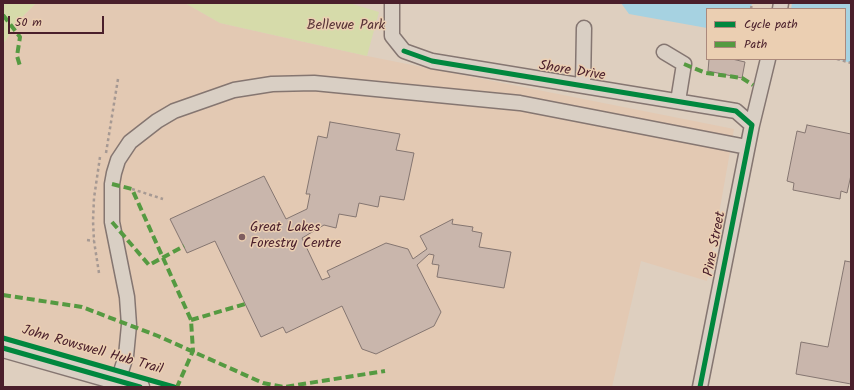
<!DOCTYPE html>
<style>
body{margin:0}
#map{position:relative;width:854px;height:390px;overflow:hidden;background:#decfbf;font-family:Kalam,sans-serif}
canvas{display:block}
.frame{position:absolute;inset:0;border:4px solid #4a1f2b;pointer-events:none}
.legend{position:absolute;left:706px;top:8px;width:140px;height:52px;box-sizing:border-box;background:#ebcfb2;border:1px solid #ab897c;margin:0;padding:5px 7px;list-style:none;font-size:12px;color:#4a1f2b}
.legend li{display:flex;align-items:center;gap:8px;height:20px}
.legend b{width:20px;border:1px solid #ab897c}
.scale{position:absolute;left:8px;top:16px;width:96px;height:18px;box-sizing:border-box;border:2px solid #4a1f2b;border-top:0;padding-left:5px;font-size:12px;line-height:14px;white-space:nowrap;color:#4a1f2b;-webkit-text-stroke:3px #ebcfb2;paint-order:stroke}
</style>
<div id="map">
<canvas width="854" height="390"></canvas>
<div class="frame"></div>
<ul class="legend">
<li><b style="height:5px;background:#00873e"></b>Cycle path</li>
<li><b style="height:5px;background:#559a41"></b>Path</li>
</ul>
<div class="scale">50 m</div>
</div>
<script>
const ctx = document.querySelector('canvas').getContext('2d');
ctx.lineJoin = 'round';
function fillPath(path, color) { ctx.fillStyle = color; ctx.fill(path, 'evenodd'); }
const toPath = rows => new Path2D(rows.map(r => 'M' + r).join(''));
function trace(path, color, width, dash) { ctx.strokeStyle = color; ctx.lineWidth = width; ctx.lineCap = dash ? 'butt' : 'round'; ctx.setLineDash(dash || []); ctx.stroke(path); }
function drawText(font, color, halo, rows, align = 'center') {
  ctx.font = font + ' Kalam,sans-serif'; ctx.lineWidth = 3; ctx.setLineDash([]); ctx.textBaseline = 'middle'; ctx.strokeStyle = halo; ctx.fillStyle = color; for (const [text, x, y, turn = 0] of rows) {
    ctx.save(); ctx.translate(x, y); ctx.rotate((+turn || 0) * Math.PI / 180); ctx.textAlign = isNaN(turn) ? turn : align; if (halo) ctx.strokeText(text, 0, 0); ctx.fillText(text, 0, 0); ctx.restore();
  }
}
fillPath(toPath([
 [36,3,185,3,220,23,367,56,734,129,707,281,641,261,612,387,181,387,38,348,3,336,3,44,21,18]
]), '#e3c9b3');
fillPath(toPath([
 [3,3,36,3,21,18,3,44],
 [185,3,349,3,379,12,367,56,220,23]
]), '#d6dbaa');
fillPath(toPath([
 [621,3,752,3,751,9,707,9,707,28,629,14],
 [792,3,851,3,851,63,837,59,845,59,845,9,791,9]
]), '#a6d2e1');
const building = toPath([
 [709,59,732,59,745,62,742,78,708,71,709,59],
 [330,122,400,134,396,150,414,153,404,200,380,196,378,207,359,203,356,217,339,214,336,228,324,225,302,238,322,280,330,277,327,271,386,243,408,249,413,259,427,249,420,236,453,219,452,224,473,227,472,231,482,233,479,247,511,252,504,288,437,277,439,265,432,264,434,255,429,254,417,265,441,312,434,326,376,354,362,349,342,306,286,333,283,327,261,337,215,241,187,253,170,219,264,176,286,219,307,209,310,194,306,194,318,136,327,138,330,122],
 [807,125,851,134,851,175,847,193,841,191,840,199,793,190,794,183,787,181,797,131,805,133,807,125],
 [845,261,851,262,851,384,796,374,801,342,828,347,845,261]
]);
fillPath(building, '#c9b6ac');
trace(building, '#857671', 1);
const minor = toPath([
 [392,3,392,36,404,51,432,61,736,111,752,125,700,387],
 [780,9,781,3],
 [664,52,684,64,678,101],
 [583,86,584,28],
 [752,125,768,59],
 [116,387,126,356,129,325,127,297,112,222,112,184,114,173,118,160,130,142,157,121,174,111,234,90,272,84,314,83,520,103,747,147]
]);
const major = toPath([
 [3,348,140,387]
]);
trace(minor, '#857671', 17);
trace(major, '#857671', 21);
trace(toPath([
 [751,9,752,3],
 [837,59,851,63],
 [106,153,118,79],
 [132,189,163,199],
 [87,240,94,241],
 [99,273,94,241,93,221,94,198,100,157]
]), '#a69993', 2.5, [3, 3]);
trace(minor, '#d9cfc4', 14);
trace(major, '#d9cfc4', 18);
trace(toPath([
 [3,15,20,37,17,56,20,66],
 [684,64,706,73,742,78,753,85],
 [112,184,132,189,191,320,193,351,177,387],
 [112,222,149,265,184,246],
 [3,295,82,307,158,336,263,383,284,387,385,371],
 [191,320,245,304]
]), '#559a41', 4, [8, 4]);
trace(toPath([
 [404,51,432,61,736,111,752,125,700,387],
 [3,338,174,387],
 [3,348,140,387]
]), '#00873e', 5);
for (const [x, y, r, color] of [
 [242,237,4,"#7e5d5f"]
]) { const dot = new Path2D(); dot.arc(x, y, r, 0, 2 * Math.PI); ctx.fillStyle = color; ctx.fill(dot); trace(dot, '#ebcfb2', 1.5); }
drawText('14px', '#573336', '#ebcfb2', [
 ["Bellevue Park",346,27]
]);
drawText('14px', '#4a1f2b', '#ebcfb2', [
 ["Shore Drive",572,72,9],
 ["Pine Street",716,244,-79],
 ["John Rowswell Hub Trail",92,351,16]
]);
drawText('14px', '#4a1f2b', '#ebcfb2', [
 ["Great Lakes",250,229],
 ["Forestry Centre",250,245]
], 'left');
</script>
